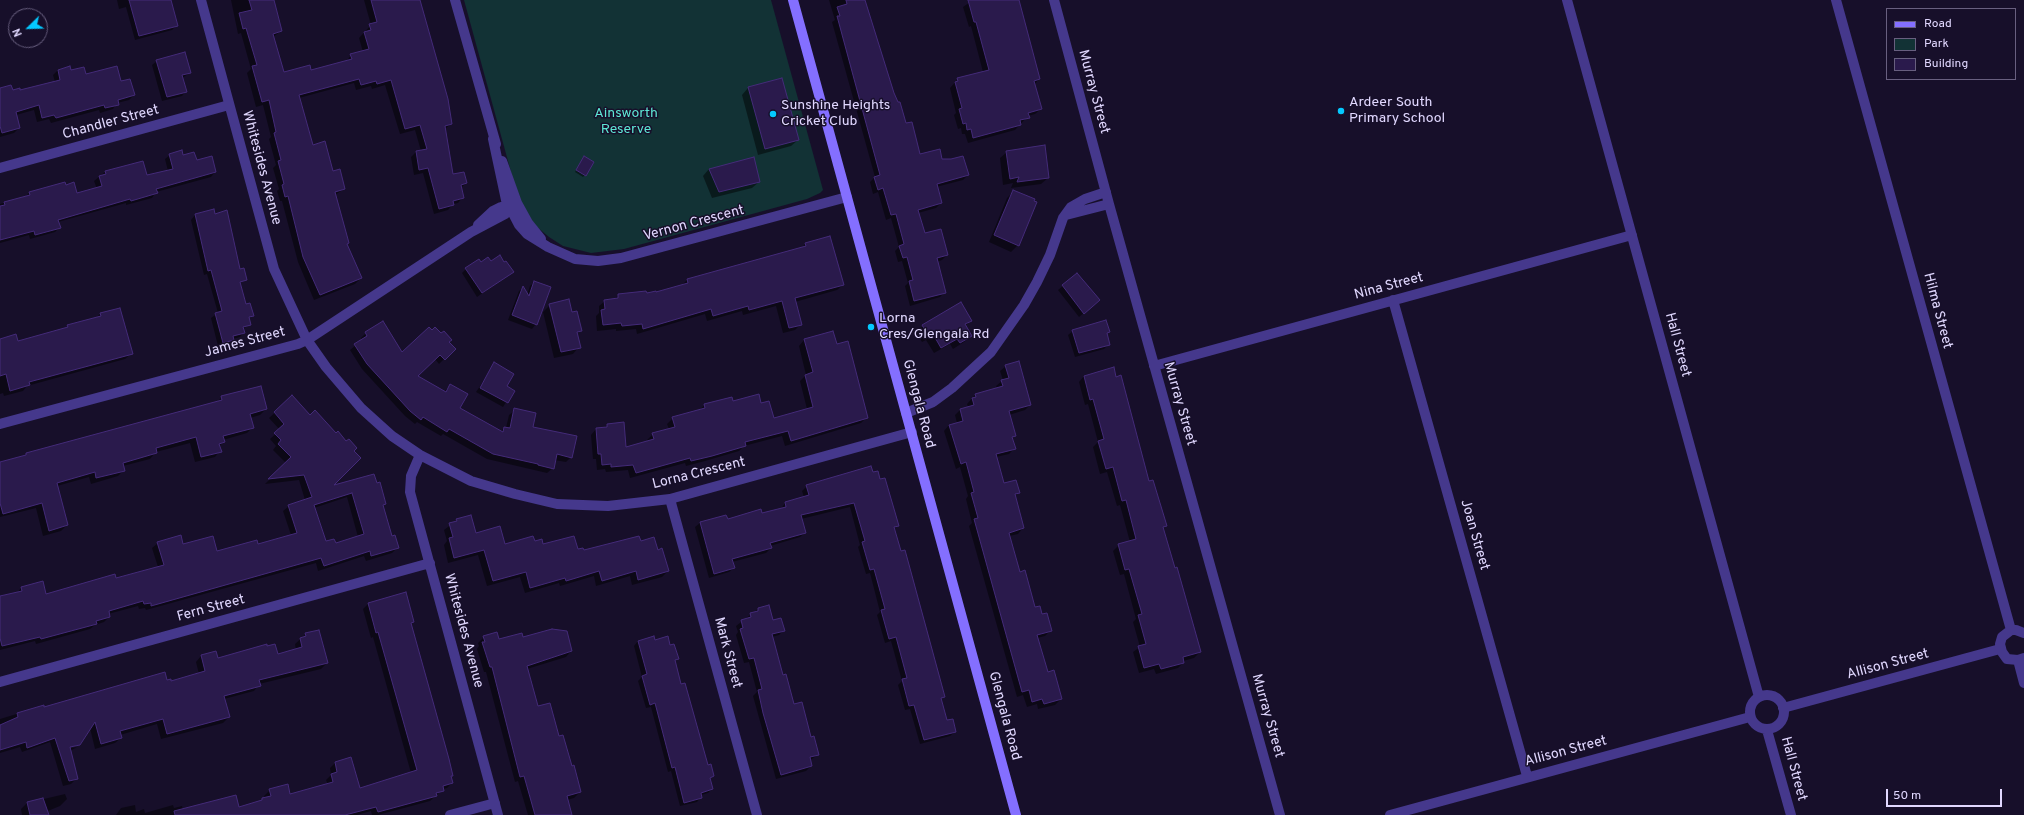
<!DOCTYPE html>
<style>
body{margin:0}
#map{position:relative;width:2024px;height:815px;overflow:hidden;background:#170f2a;font-family:Overpass,sans-serif}
canvas{display:block}
.legend{position:absolute;left:1886px;top:8px;width:130px;height:72px;box-sizing:border-box;background:#170f2a;border:1px solid #685f7f;margin:0;padding:5px 7px;list-style:none;font-size:12px;color:#e1d8ff}
.legend li{display:flex;align-items:center;gap:8px;height:20px}
.legend b{width:20px;border:1px solid #685f7f}
.north{position:absolute;left:8px;top:8px;width:40px;height:40px;box-sizing:border-box;background:#170f2a;border:1px solid #685f7f;border-radius:50%;rotate:247deg;font-size:11px;font-weight:700;line-height:16px;text-align:center;color:#e1d8ff}
.north::after{content:'';display:block;margin:auto;width:14px;height:18px;background:#04c9ff;clip-path:polygon(50% 0,100% 100%,50% 72%,0 100%)}
.scale{position:absolute;left:1886px;top:789px;width:116px;height:18px;box-sizing:border-box;border:2px solid #e1d8ff;border-top:0;padding-left:5px;font-size:12px;line-height:14px;white-space:nowrap;color:#e1d8ff;-webkit-text-stroke:3px #170f2a;paint-order:stroke}
</style>
<div id="map">
<canvas width="2024" height="815"></canvas>
<ul class="legend">
<li><b style="height:5px;background:#846fff"></b>Road</li>
<li><b style="height:11px;background:#123235"></b>Park</li>
<li><b style="height:11px;background:#2a1a4c"></b>Building</li>
</ul>
<div class="north">N</div>
<div class="scale">50 m</div>
</div>
<script>
const ctx = document.querySelector('canvas').getContext('2d');
ctx.lineJoin = 'round';
function fillPath(path, color) { ctx.fillStyle = color; ctx.fill(path, 'evenodd'); }
const toPath = rows => new Path2D(rows.map(r => 'M' + r).join(''));
function trace(path, color, width, dash) { ctx.strokeStyle = color; ctx.lineWidth = width; ctx.lineCap = dash ? 'butt' : 'round'; ctx.setLineDash(dash || []); ctx.stroke(path); }
function drawText(font, color, halo, rows, align = 'center') {
  ctx.font = font + ' Overpass,sans-serif'; ctx.lineWidth = 3; ctx.setLineDash([]); ctx.textBaseline = 'middle'; ctx.strokeStyle = halo; ctx.fillStyle = color; for (const [text, x, y, turn = 0] of rows) {
    ctx.save(); ctx.translate(x, y); ctx.rotate((+turn || 0) * Math.PI / 180); ctx.textAlign = isNaN(turn) ? turn : align; if (halo) ctx.strokeText(text, 0, 0); ctx.fillText(text, 0, 0); ctx.restore();
  }
}
fillPath(toPath([
 [464,0,771,0,823,190,820,193,807,199,624,249,591,253,563,246,549,237,537,227,528,216,517,194]
]), '#123235');
fillPath(toPath([
 [117,0,168,0,177,25,172,30,135,40,126,7,119,9],
 [231,0,270,0,281,31,273,37,283,73,311,71,346,62,351,55,363,52,359,38,371,25,364,0,416,0,451,124,445,129,452,176,466,183,461,188,463,197,458,203,453,204,448,210,434,214,423,173,414,175,411,157,416,152,421,151,415,130,400,134,385,85,372,89,371,86,356,90,354,83,299,98,312,146,344,189,335,195,348,243,347,245,361,278,355,284,314,300,298,262,282,201,280,201,277,191,279,189,273,168,276,165,269,139,271,137,263,105,256,107,247,73,251,69,241,33,238,34],
 [829,0,864,0,893,94,920,155,942,160,968,175,963,180,936,187,941,203,936,208,918,213,924,235,947,255,942,260,937,262,945,292,940,297,910,306,905,286,908,283,902,261,898,262,895,251,899,247,891,218,886,220,878,192,873,194,870,182,875,177,832,22,835,20],
 [973,0,1018,0,1039,79,1034,85,1041,109,1035,114,1028,116,1015,130,968,143,965,134,962,134,961,128,958,129,954,115,956,113,950,88,958,79,983,72,971,26,969,27,963,7],
 [157,61,190,73,182,78,186,91,182,96,162,101,152,65],
 [58,70,71,71,120,82,134,95,129,100,117,103,113,109,100,113,99,110,51,123,49,119,37,122,34,110,16,115,19,128,14,133,0,137,0,89,20,92,55,82,53,75],
 [748,88,798,140,791,146,758,155,742,95],
 [1007,152,1048,178,1041,184,1011,188,1013,183,1003,185,1000,158],
 [170,155,196,161,211,157,215,172,211,177,156,192,152,198,126,205,126,203,58,222,60,227,55,232,30,239,29,235,0,243,0,204,25,197,29,193,65,186,77,194,97,189,94,181,105,172,142,162,146,176,168,171,165,159],
 [584,157,585,175,583,177,575,172],
 [709,169,759,182,752,188,712,198,703,176],
 [1014,191,1018,245,1011,252,989,242,1007,198],
 [213,210,240,270,246,279,239,284,245,306,253,315,249,319,250,324,243,329,244,332,240,337,233,339,229,344,218,346,211,318,218,313,207,274,204,275,191,220,195,215],
 [830,237,843,285,837,290,795,302,801,324,795,330,783,333,776,306,743,315,742,311,707,321,705,314,637,334,636,329,616,331,616,329,597,331,596,316,599,313,599,306,605,301,614,299,619,295,656,293,681,286,687,280,801,249,805,244],
 [481,263,504,263,512,272,477,297,462,273,466,269],
 [1077,275,1099,300,1079,317,1058,290],
 [534,282,536,324,532,329,508,320,519,291,523,288,527,295,530,286],
 [550,305,571,313,581,330,576,335,579,347,573,354,554,358,543,312],
 [119,309,132,353,125,359,27,386,23,391,4,396,3,393,0,394,0,340,18,342,64,329,68,326,96,318,100,314],
 [970,321,965,326,971,336,964,342,953,349,950,344,934,353,926,340,922,342,916,332,923,326],
 [1073,331,1108,332,1106,335,1109,344,1104,349,1075,357,1068,335],
 [366,333,402,353,448,342,454,349,439,364,435,359,416,377,444,392,450,385,459,408,500,432,504,428,506,428,509,415,515,410,532,427,571,457,566,462,554,460,553,468,547,473,487,459,443,434,441,436,417,422,415,424,405,416,362,369,350,350,362,340,361,338],
 [832,333,866,418,861,423,785,446,782,436,744,446,739,451,705,461,686,466,685,463,630,478,628,470,606,472,605,469,597,470,596,459,593,459,591,435,596,429,604,428,607,425,626,448,648,442,647,440,653,434,669,429,667,424,673,418,699,410,705,405,733,403,761,404,773,419,807,409,800,381,806,375,799,346,804,340],
 [495,364,506,387,513,391,503,407,476,392],
 [1006,366,1030,405,1025,410,1009,415,1015,435,1012,439,1015,448,1009,454,996,457,1004,485,1018,493,1015,496,1023,528,1018,534,1009,536,1019,573,1035,608,1042,615,1051,630,1045,636,1037,638,1047,673,1061,699,1055,705,1038,709,1037,704,1027,707,1023,695,1017,697,969,526,972,523,966,499,968,496,960,467,956,469,944,431,949,425,957,423,955,415,960,410,968,407,967,404,975,395,997,389,996,386,1003,380,1000,371],
 [1084,376,1148,482,1165,526,1163,529,1200,652,1194,658,1183,661,1183,663,1178,668,1156,674,1154,669,1139,673,1133,652,1140,647,1133,622,1136,619,1124,574,1120,575,1113,551,1119,545,1130,542,1120,505,1117,506,1107,472,1100,474,1093,447,1098,442,1088,404,1085,405,1079,382],
 [222,397,266,409,260,415,250,418,253,427,247,433,223,440,224,442,219,446,220,451,215,457,195,462,190,443,156,452,150,459,123,466,124,470,118,476,91,484,89,477,57,486,67,525,61,531,43,536,36,508,0,517,0,463,24,456,26,454,217,402],
 [292,397,331,487,374,475,385,504,383,506,391,537,397,548,392,553,366,561,364,556,318,571,316,563,146,610,145,608,139,609,138,606,108,614,109,617,104,622,95,625,90,629,36,644,35,641,0,650,0,597,16,594,21,588,42,583,45,595,158,567,152,548,158,543,183,545,216,552,258,545,291,535,283,511,289,506,305,500,299,480,265,484,286,463,273,450,276,446,270,439,280,430,269,418],
 [347,497,358,537,335,545,325,542,314,508],
 [872,474,880,480,898,525,894,529,944,696,940,700,946,722,955,732,950,736,920,744,910,709,905,710,898,685,902,681,891,641,885,643,877,615,880,612,870,573,866,574,858,547,860,545,850,507,801,519,805,533,800,537,770,546,771,548,766,553,732,562,734,568,729,572,709,578,695,527,700,523,726,516,727,520,781,509,785,503,804,497,802,491,807,486],
 [457,520,475,534,504,545,534,542,542,545,583,551,640,542,657,551,668,571,662,577,632,585,630,576,596,586,594,576,560,586,559,583,525,593,520,577,487,586,478,555,448,563,444,545,447,541,444,530],
 [368,604,413,622,411,625,452,775,451,777,452,783,447,788,443,789,430,801,378,815,372,815,371,811,357,815,116,815,121,808,135,805,136,812,144,809,145,813,173,805,174,808,182,806,183,810,239,808,259,802,265,799,264,796,270,790,290,795,328,785,326,780,331,775,330,768,335,763,351,758,359,789,411,773,373,637,371,638,363,609],
 [758,609,784,630,779,635,772,637,783,676,793,705,818,755,810,760,811,766,806,771,776,779,753,696,757,692,749,662,744,663,736,635,738,632,736,626],
 [306,634,327,663,321,669,259,684,254,691,224,699,229,717,223,723,161,739,157,724,120,735,121,738,115,743,95,749,90,728,78,746,65,747,66,749,77,747,70,751,77,778,71,784,63,786,50,742,22,752,20,747,0,753,0,719,43,706,44,708,170,682,199,674,196,662,201,656,217,659,277,655,296,650,295,644],
 [484,637,499,640,522,638,571,651,566,657,527,669,537,708,558,738,580,792,574,798,567,800,571,815,528,815,518,781,515,782,486,672,484,672,477,649,479,646,478,643],
 [638,641,654,641,669,646,678,659,674,662,680,685,707,766,713,776,710,779,712,789,708,793,701,795,701,797,697,802,680,806,671,771,668,772,651,707,646,708,638,681,642,677,634,646],
 [65,794,67,799,60,806,38,815,22,815,21,809,27,803]
]), '#0007');
const building = toPath([
 [129,0,171,0,178,26,139,36,129,0],
 [249,0,274,0,282,31,273,34,284,72,310,65,311,70,352,59,350,54,369,49,364,32,371,30,369,24,377,22,371,0,420,0,448,99,452,124,445,126,453,174,464,172,467,183,461,185,464,198,453,201,454,205,439,209,428,168,419,170,416,151,427,149,420,125,405,129,391,80,377,84,376,81,361,85,359,79,299,95,313,145,325,141,333,171,340,169,345,189,335,192,349,243,347,244,362,278,320,295,303,257,288,196,285,197,282,185,284,184,278,161,281,160,274,133,276,132,269,100,262,102,252,66,257,65,246,28,243,29,239,13,252,10,249,0],
 [846,0,865,0,894,93,898,102,900,102,906,123,912,122,920,154,940,149,942,159,951,159,963,156,969,175,937,184,942,203,918,210,925,233,941,229,948,255,937,258,946,293,914,301,909,281,913,280,907,257,903,258,899,246,904,244,896,214,891,215,883,188,878,190,874,177,880,175,837,16,840,16,837,7,847,4,846,0],
 [968,0,1019,0,1040,79,1034,81,1042,109,1028,113,1030,118,1020,120,1021,125,973,138,971,129,967,130,966,123,963,124,959,109,962,108,955,82,958,81,957,78,989,70,976,22,974,22,968,0],
 [185,52,191,73,182,75,187,92,167,97,156,60,185,52],
 [70,66,71,70,84,67,86,74,117,66,121,81,130,79,135,95,118,100,119,105,105,108,104,105,56,118,54,115,42,118,39,105,16,112,20,128,2,133,0,126,0,88,11,85,13,90,20,88,20,90,60,80,58,70,70,66],
 [782,78,799,140,765,149,748,87,782,78],
 [1045,145,1049,178,1017,182,1019,177,1010,179,1006,151,1045,145],
 [182,150,183,155,194,152,197,160,212,156,216,172,156,189,158,193,131,201,130,199,58,220,61,228,35,235,34,231,0,240,0,206,5,205,4,202,30,195,29,192,65,182,66,185,74,182,77,193,102,186,99,176,106,174,105,171,143,161,147,175,173,169,169,154,182,150],
 [584,156,594,162,586,176,576,170,584,156],
 [754,157,760,182,719,192,709,169,754,157],
 [1013,190,1035,199,1034,201,1037,202,1019,246,994,235,1013,190],
 [214,209,215,214,227,210,240,269,244,268,247,280,240,282,246,304,250,303,254,316,249,317,251,325,243,327,245,333,233,336,234,340,223,343,215,313,222,311,211,270,208,271,195,214,214,209],
 [830,236,844,285,795,298,802,325,789,328,782,301,749,310,748,306,713,316,711,309,643,329,642,324,622,326,621,323,603,325,601,310,605,309,604,300,618,298,618,294,646,291,647,293,656,291,656,292,688,283,687,279,806,246,805,243,830,236],
 [500,255,504,262,506,261,514,272,482,293,465,268,479,259,481,262,488,257,491,261,500,255],
 [1077,273,1100,300,1084,314,1062,285,1077,273],
 [534,281,551,287,537,325,512,315,523,286,529,296,534,281],
 [569,299,572,312,577,311,582,331,577,332,581,348,561,352,549,304,569,299],
 [961,302,972,321,965,324,972,336,960,343,957,339,941,348,933,334,929,337,922,325,961,302],
 [120,308,133,354,29,382,30,385,10,391,6,374,0,376,0,339,16,334,18,341,68,327,67,325,101,316,100,313,120,308],
 [1106,320,1110,332,1107,333,1110,345,1079,353,1072,330,1106,320],
 [383,321,402,352,429,327,432,330,435,327,441,333,444,331,452,340,449,342,456,349,445,360,440,355,418,376,446,392,450,384,468,394,460,408,503,432,504,427,510,428,514,408,536,413,533,427,577,436,572,458,557,454,554,469,538,465,538,464,493,454,449,429,447,432,423,417,421,420,410,411,367,364,354,344,367,336,365,332,383,321],
 [833,331,837,344,848,341,868,418,791,441,788,431,745,442,746,446,712,456,691,461,690,458,636,473,633,465,611,467,611,464,602,465,601,454,598,454,596,428,607,427,607,424,624,422,626,447,654,439,652,433,675,427,672,417,705,408,704,404,732,397,733,401,759,394,761,403,769,401,774,418,813,407,805,375,813,372,804,339,833,331],
 [1019,361,1031,405,1009,411,1016,436,1012,437,1016,449,996,454,1004,483,1016,480,1020,493,1015,494,1024,528,1009,533,1020,572,1025,570,1035,607,1040,606,1042,614,1047,613,1052,631,1037,635,1048,672,1054,670,1062,699,1044,704,1042,699,1032,702,1029,690,1022,692,974,519,978,518,971,493,974,492,966,462,961,464,949,425,963,421,960,409,974,405,972,398,976,397,975,394,1003,386,1001,380,1009,378,1005,365,1019,361],
 [494,362,514,374,507,386,515,391,508,403,480,388,494,362],
 [1114,367,1116,377,1121,375,1149,481,1153,480,1167,526,1163,527,1175,568,1177,567,1201,652,1183,657,1184,663,1161,669,1159,664,1144,668,1138,646,1146,644,1138,615,1142,614,1129,569,1125,570,1118,544,1136,539,1126,500,1122,501,1113,467,1106,469,1098,441,1104,439,1093,399,1090,400,1084,376,1114,367],
 [261,386,267,409,250,414,254,428,223,436,225,442,219,444,222,452,201,457,196,437,156,448,157,453,123,463,125,471,96,478,95,472,57,483,68,525,49,531,42,503,3,514,0,503,0,462,26,455,26,453,222,400,221,396,261,386],
 [292,395,310,415,315,410,336,433,338,431,346,441,349,439,357,448,354,451,361,458,334,485,374,474,377,483,380,482,386,504,383,505,392,536,395,535,399,548,371,556,370,551,324,566,321,558,151,606,151,603,144,604,143,601,109,611,110,617,96,621,97,624,41,639,40,637,2,646,0,638,0,596,22,591,21,587,43,581,46,594,115,574,116,578,164,565,157,542,181,535,183,544,213,536,217,551,257,540,258,544,297,533,288,505,312,497,304,475,268,479,291,457,278,444,281,440,274,433,284,424,274,412,292,395],
 [352,493,364,534,336,543,334,539,326,541,314,505,352,493],
 [871,466,873,472,878,471,880,479,885,478,899,526,894,527,901,551,905,550,945,697,941,698,947,720,953,719,956,732,924,740,914,705,909,706,902,679,907,678,896,637,889,639,881,610,885,609,874,569,870,570,862,542,865,541,854,503,801,515,806,533,770,543,772,548,732,559,735,568,714,574,700,522,726,515,728,519,761,509,762,513,786,507,785,502,809,495,806,485,871,466],
 [471,515,476,533,500,526,505,544,533,536,535,541,542,539,543,544,574,536,578,549,583,548,584,550,639,536,641,541,654,537,658,550,662,548,669,571,638,580,636,571,602,581,599,571,566,581,565,578,530,588,526,572,493,581,484,550,454,558,449,538,453,537,449,523,457,521,456,519,471,515],
 [406,592,414,622,411,623,449,759,453,776,451,776,453,783,443,786,444,791,436,793,437,796,378,812,376,807,345,815,175,815,174,811,236,795,239,807,262,800,262,798,271,796,269,789,288,784,290,794,333,782,331,774,337,772,335,762,351,757,360,788,417,770,378,632,376,633,368,603,406,592],
 [769,605,773,620,781,618,785,631,772,634,783,675,786,674,794,704,802,702,811,737,814,736,819,755,810,757,812,766,781,775,763,713,758,690,762,689,754,658,749,659,740,629,743,628,741,620,751,617,750,613,758,611,758,608,769,605],
 [552,629,567,631,572,651,527,666,538,706,550,703,559,736,563,735,572,766,574,765,581,792,567,796,572,815,535,815,524,776,520,777,492,667,490,667,482,642,485,642,483,636,497,632,499,639,522,633,523,637,552,629],
 [319,630,328,663,259,680,261,686,224,696,230,717,167,734,163,719,120,731,122,738,101,744,95,722,80,745,70,747,78,779,69,781,55,738,27,748,26,742,0,750,0,725,18,717,17,713,44,705,44,707,165,672,167,680,171,679,171,681,205,671,201,655,216,651,218,658,267,644,267,646,275,644,278,654,302,647,300,638,306,636,305,633,319,630],
 [654,636,655,640,668,636,670,645,674,644,679,659,675,660,681,684,685,683,708,765,711,764,714,776,710,778,713,789,701,793,702,798,684,803,675,767,672,768,655,703,650,705,642,676,647,674,638,641,654,636],
 [43,798,49,815,30,815,27,802,43,798]
]);
fillPath(building, '#2a1a4c');
trace(building, '#442b79', 1);
trace(toPath([
 [201,0,274,269,307,340,326,367,361,408,392,436,420,455,471,481,515,494,557,504,608,506,670,499,912,432],
 [455,0,496,144],
 [1054,0,1109,204,1280,815],
 [1567,0,1759,697],
 [1836,0,2011,630],
 [493,139,506,200,519,225,527,234,548,247,575,259,598,261,621,258,847,197],
 [502,161,517,203,528,223,541,239],
 [0,168,229,105],
 [1066,215,1109,204],
 [478,225,493,211,501,207,513,204],
 [1393,300,1527,776],
 [1154,366,1632,235],
 [906,413,933,402,952,388,991,352,1024,305,1037,282,1050,255,1063,218,1071,207,1085,199,1106,192],
 [0,424,298,344,307,340,471,232,505,214,517,203],
 [420,455,411,476,410,492,498,815],
 [670,499,757,815],
 [2024,633,2016,630,2011,630,2002,637,2000,644,2002,652,2007,659,2018,660,2024,658],
 [2018,660,2024,683],
 [0,682,430,563],
 '1750 712a17 17 0 1 1 34 0a17 17 0 1 1-34 0Z',
 [1783,708,2000,649],
 [1767,730,1791,815],
 [450,815,495,803],
 [1390,815,1750,717]
]), '#45388c', 10);
trace(toPath([
 [793,0,1016,815]
]), '#846fff', 10);
for (const [x, y, r, color] of [
 [1341,111,4,"#04c9ff"],
 [773,114,4,"#04c9ff"],
 [871,327,4,"#04c9ff"]
]) { const dot = new Path2D(); dot.arc(x, y, r, 0, 2 * Math.PI); ctx.fillStyle = color; ctx.fill(dot); trace(dot, '#170f2a', 1.5); }
drawText('14px', '#e1d8ff', '#170f2a', [
 ["Murray Street",1093,92,75],
 ["Chandler Street",111,123,-15],
 ["Whitesides Avenue",261,168,75],
 ["Vernon Crescent",694,224,-15],
 ["Nina Street",1389,287,-15],
 ["Hilma Street",1937,311,75],
 ["James Street",245,343,-15],
 ["Hall Street",1677,345,75],
 ["Glengala Road",918,404,75],
 ["Murray Street",1179,404,74],
 ["Lorna Crescent",699,474,-14],
 ["Joan Street",1474,535,74],
 ["Fern Street",211,609,-15],
 ["Whitesides Avenue",463,631,75],
 ["Mark Street",727,653,75],
 ["Allison Street",1888,665,-15],
 ["Glengala Road",1004,716,75],
 ["Murray Street",1267,716,74],
 ["Allison Street",1566,752,-15],
 ["Hall Street",1793,769,75]
]);
drawText('14px', '#e1d8ff', '#170f2a', [
 ["Ardeer South",1349,103],
 ["Primary School",1349,119],
 ["Sunshine Heights",781,106],
 ["Cricket Club",781,122],
 ["Lorna",879,319],
 ["Cres/Glengala Rd",879,335]
], 'left');
drawText('14px', '#5de6d4', '#170f2a', [
 ["Ainsworth",626,114],
 ["Reserve",626,130]
]);
</script>
